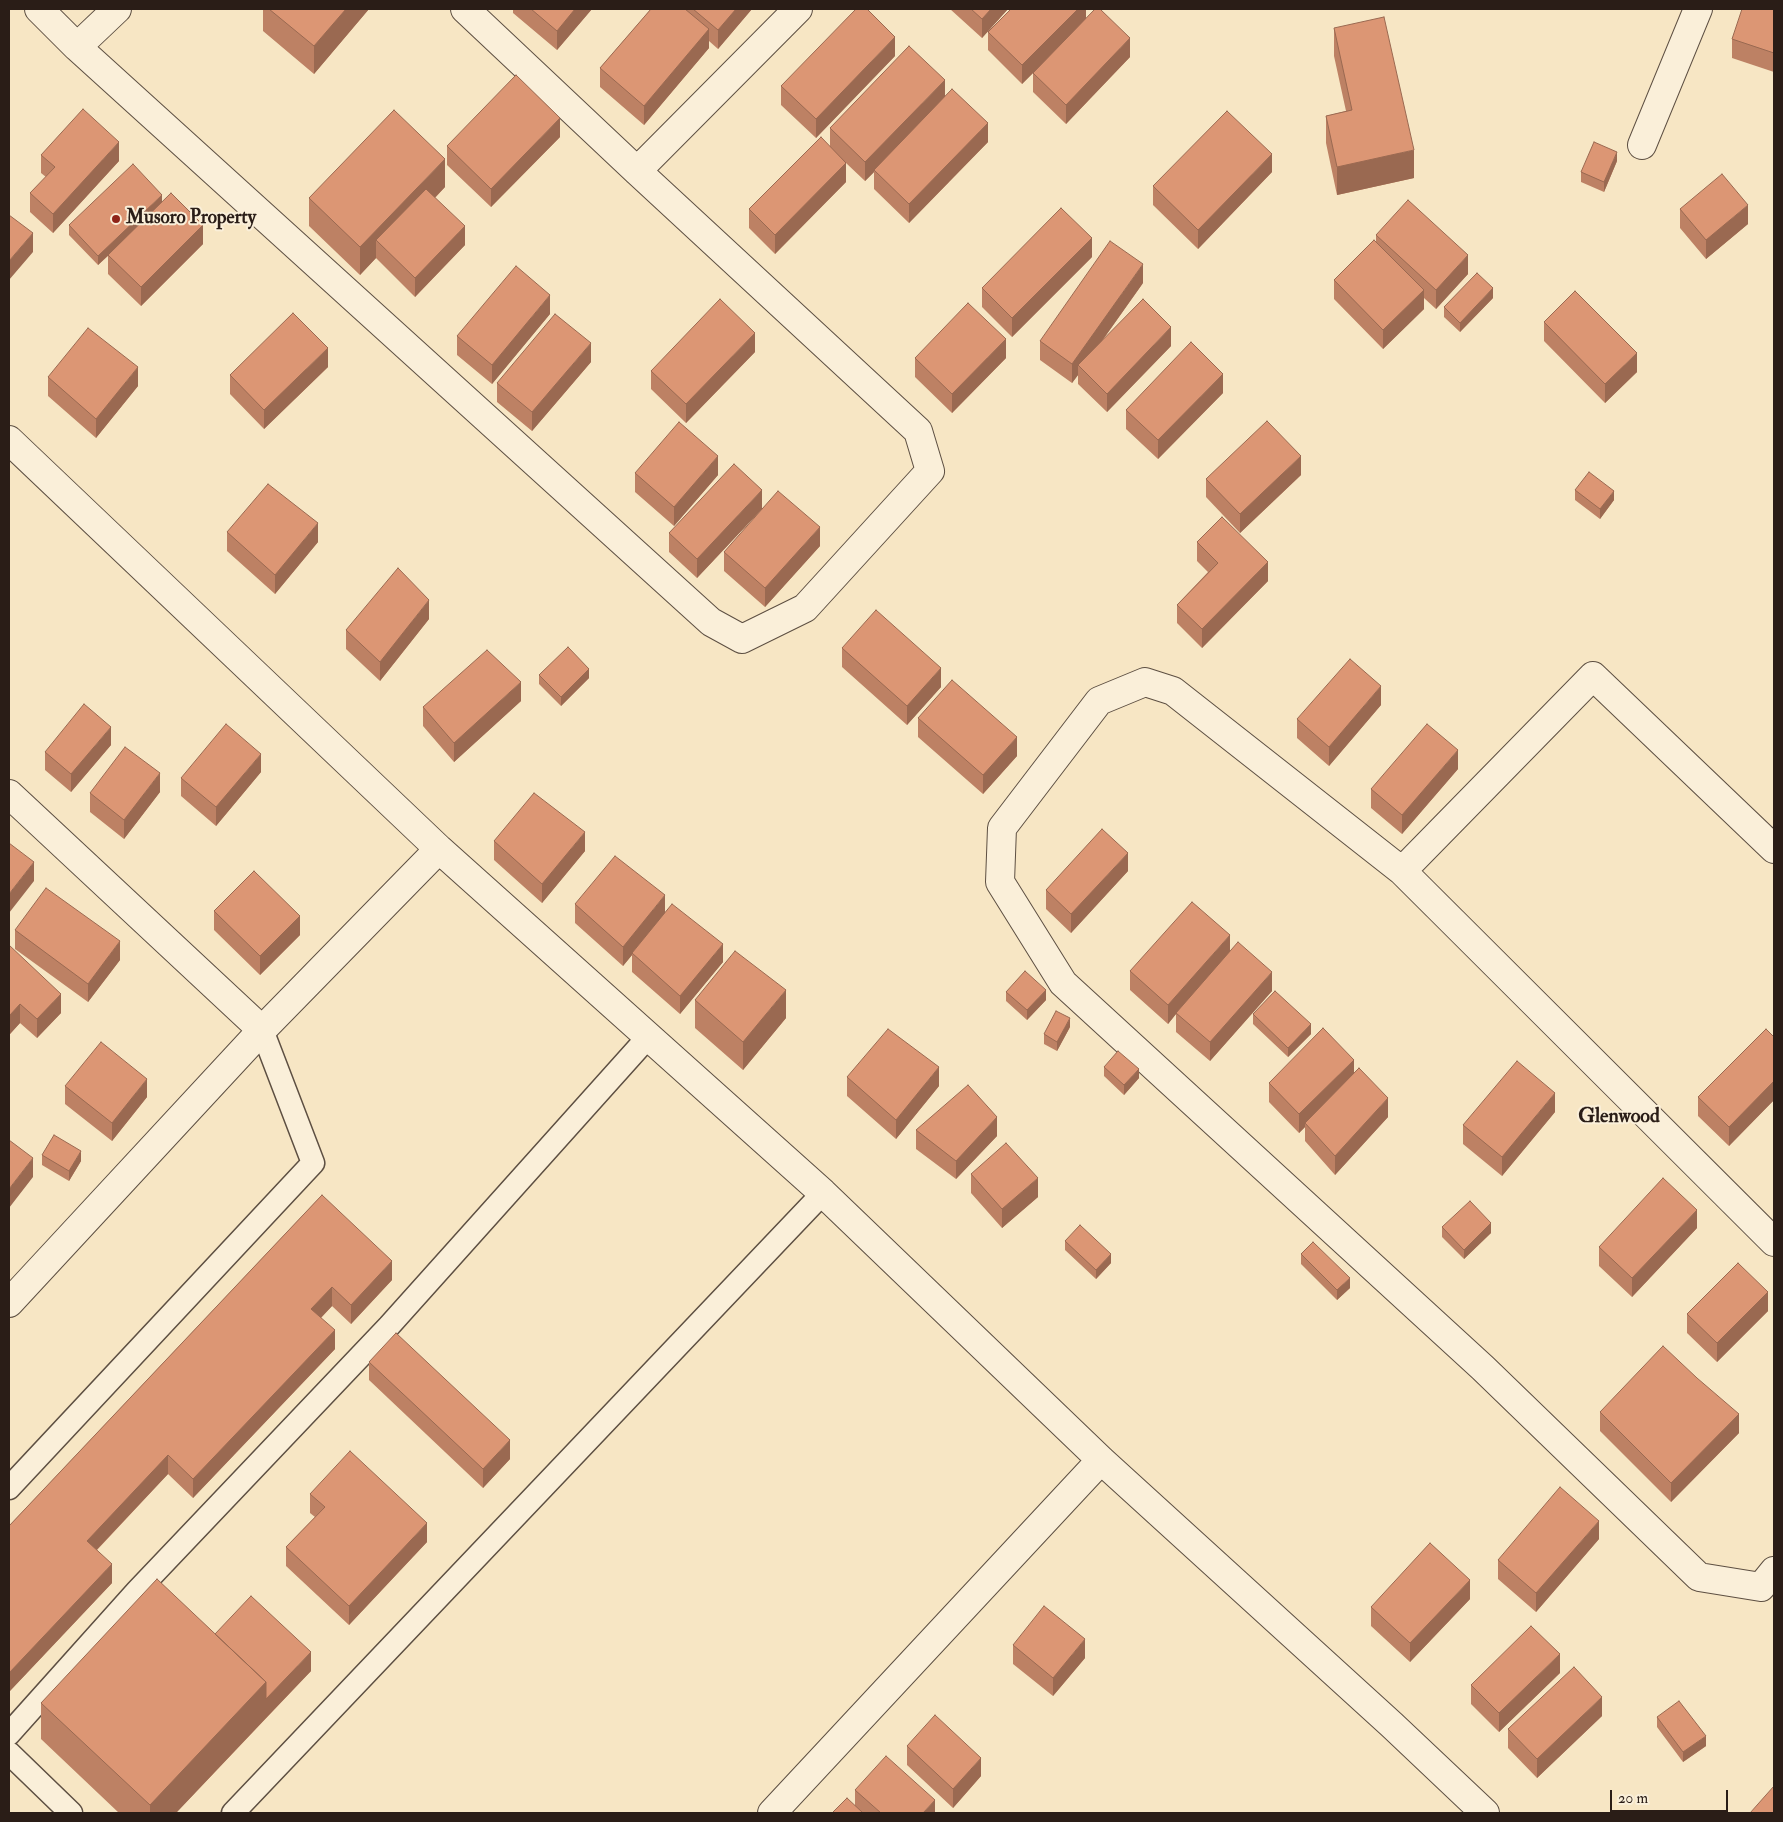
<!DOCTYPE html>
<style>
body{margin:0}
#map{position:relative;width:1783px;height:1822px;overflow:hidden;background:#f7e6c4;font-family:"IM FELL Double Pica",serif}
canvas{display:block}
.frame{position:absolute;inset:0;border:10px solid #2a1d17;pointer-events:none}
.scale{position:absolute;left:1610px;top:1790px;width:118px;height:22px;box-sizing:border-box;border:2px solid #2a1d17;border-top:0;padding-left:6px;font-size:15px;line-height:18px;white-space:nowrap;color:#2a1d17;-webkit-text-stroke:4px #faefd9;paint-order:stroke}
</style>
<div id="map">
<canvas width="1783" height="1822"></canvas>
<div class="frame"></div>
<div class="scale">20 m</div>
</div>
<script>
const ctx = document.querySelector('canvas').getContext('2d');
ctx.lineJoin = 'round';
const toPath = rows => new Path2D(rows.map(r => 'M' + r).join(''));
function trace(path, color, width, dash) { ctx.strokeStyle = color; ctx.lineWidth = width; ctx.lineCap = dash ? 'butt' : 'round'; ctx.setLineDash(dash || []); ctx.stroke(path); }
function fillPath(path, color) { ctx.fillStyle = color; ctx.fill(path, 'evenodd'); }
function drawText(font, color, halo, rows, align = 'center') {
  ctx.font = font + ' "IM FELL Double Pica",serif'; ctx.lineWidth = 4; ctx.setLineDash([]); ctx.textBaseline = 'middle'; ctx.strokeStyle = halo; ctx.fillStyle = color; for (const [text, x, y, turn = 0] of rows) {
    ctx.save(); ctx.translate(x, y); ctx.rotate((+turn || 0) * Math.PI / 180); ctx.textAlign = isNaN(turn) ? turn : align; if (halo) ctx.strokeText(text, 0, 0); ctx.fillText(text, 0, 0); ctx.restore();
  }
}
const service = toPath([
 [9,1488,313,1163,262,1030],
 [9,1734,137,1591,389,1326,649,1036],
 [9,1753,71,1813],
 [233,1813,823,1193]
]);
const minor = toPath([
 [39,9,77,47,711,622,742,639,805,608,930,471,918,431,637,171,465,9],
 [77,47,117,9],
 [1642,145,1698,9],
 [637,171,798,9],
 [9,440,439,849,823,1193,1101,1460,1392,1725,1485,1813],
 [9,794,262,1030],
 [1402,871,1593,676,1774,849],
 [1774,1242,1402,871,1173,691,1145,682,1099,701,1002,828,1000,882,1063,983,1483,1368,1699,1577,1761,1587,1774,1571],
 [9,1303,262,1030,439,849],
 [772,1813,1101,1460]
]);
trace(service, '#5d4f42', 25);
trace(minor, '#5d4f42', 30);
trace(service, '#faefd9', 22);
trace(minor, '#faefd9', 28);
fillPath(toPath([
 [263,9,369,9,314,74,263,31],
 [513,9,592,9,557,50,513,13],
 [651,9,752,9,718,49,709,41,709,48,644,125,600,87,600,68],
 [950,9,1008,9,982,38],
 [1086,9,1086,19,1130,57,1066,124,1033,92,1033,73,1045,61,1022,84,988,50,988,32],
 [1774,9,1774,72,1732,58,1732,39],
 [1334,28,1414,178,1337,195,1326,143,1326,116,1346,111,1334,56],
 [895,56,816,138,781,105,781,86],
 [945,97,988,142,909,223,874,189,874,172,865,181,846,163,846,182,775,254,749,228,749,209,830,146,830,128],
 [560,137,491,207,447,165,447,146],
 [41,155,119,161,53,233,30,212,30,193,46,177,41,173],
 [1617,161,1604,192,1581,182,1581,172],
 [1272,172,1198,249,1153,205,1153,186],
 [445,187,435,198,465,245,415,297,376,258,360,275,309,226,309,198],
 [162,202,203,244,141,306,108,274,108,256,98,265,69,235,69,225],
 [1680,209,1748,224,1706,259,1680,228],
 [1376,235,1468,274,1436,309,1424,298,1424,309,1383,349,1334,299,1334,280,1376,242],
 [1092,257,1012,337,982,307,982,288],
 [1143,283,1102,341,1171,346,1107,412,1078,384,1078,375,1072,383,1040,360,1040,341],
 [1493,298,1460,332,1444,317,1444,307],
 [550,314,492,384,457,355,457,336],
 [1544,322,1637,372,1605,403,1544,341],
 [755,352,686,423,651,389,651,371],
 [915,358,1006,358,952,413,915,377],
 [591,362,532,431,497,402,497,383],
 [328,367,264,429,230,394,230,375],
 [48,377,138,386,96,438,48,396],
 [1223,393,1158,459,1126,429,1126,410],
 [635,473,718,475,674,526,635,492],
 [1301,475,1240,533,1206,497,1206,479],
 [1575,490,1614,500,1600,519,1575,500],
 [762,509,697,578,669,552,669,533],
 [227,532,318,542,275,594,227,551],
 [1197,542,1268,581,1202,648,1177,623,1177,605,1208,572,1197,561],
 [820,546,765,607,724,571,724,552],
 [429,619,380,681,346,649,346,630],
 [842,648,941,687,907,725,842,667],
 [539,675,589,678,561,706,539,684],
 [521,701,454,762,423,726,423,707],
 [1381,705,1329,766,1297,738,1297,719],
 [918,718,1017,756,983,794,918,737],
 [111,745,71,792,45,770,45,752],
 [1458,769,1402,834,1371,808,1371,789],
 [261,772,216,826,181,796,181,778],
 [160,792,124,839,90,812,90,793],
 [494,841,585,851,542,903,494,860],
 [1128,871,1071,933,1046,909,1046,890],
 [575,904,665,913,723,962,680,1014,632,972,632,955,623,966,575,923],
 [214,911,300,935,260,975,214,930],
 [15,930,120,960,88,1002,15,949],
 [9,945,61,1013,37,1038,20,1023,10,1034,9,1033],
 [1230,952,1272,991,1210,1061,1176,1032,1176,1014,1168,1024,1130,990,1130,971],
 [1006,992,1046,1000,1027,1020,1006,1001],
 [695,1000,786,1018,743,1070,695,1028],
 [1253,1014,1311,1034,1288,1057,1253,1024],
 [1070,1027,1057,1051,1044,1044,1044,1034],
 [1774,1037,1774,1100,1729,1146,1698,1116,1698,1097],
 [1104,1067,1139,1078,1124,1095,1104,1076],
 [1354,1073,1388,1117,1335,1175,1305,1141,1305,1127,1299,1133,1269,1102,1269,1083],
 [847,1077,939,1086,896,1139,847,1096],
 [65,1086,147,1097,112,1141,65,1104],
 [1555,1112,1502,1176,1463,1144,1463,1125],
 [916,1130,997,1136,956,1179,916,1149],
 [42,1155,81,1161,69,1181,42,1165],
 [971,1174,1038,1197,1002,1228,971,1193],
 [322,1195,392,1280,351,1324,332,1306,321,1318,335,1349,193,1498,168,1474,97,1550,112,1583,9,1692,9,1526],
 [1442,1227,1491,1233,1464,1259,1442,1237],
 [1697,1228,1632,1297,1599,1266,1599,1247],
 [1065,1241,1111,1263,1096,1279,1065,1250],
 [1301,1254,1350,1288,1337,1300,1301,1264],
 [1768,1311,1717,1362,1687,1333,1687,1314],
 [369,1362,510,1459,483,1488,369,1380],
 [1600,1412,1739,1433,1671,1502,1600,1431],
 [310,1494,427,1542,349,1625,286,1566,286,1547,315,1517,310,1513],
 [1599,1539,1536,1612,1498,1579,1498,1560],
 [1470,1599,1410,1662,1371,1626,1371,1607],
 [215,1634,311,1671,176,1813,119,1813,41,1739,41,1703],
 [1013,1645,1085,1658,1053,1696,1013,1664],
 [1560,1673,1499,1732,1471,1704,1471,1685],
 [1602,1716,1537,1778,1508,1748,1508,1729],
 [1657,1717,1706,1746,1683,1762,1657,1727],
 [907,1746,981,1776,953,1808,907,1765],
 [855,1790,935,1813,832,1813,855,1805]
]), '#bd8164');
fillPath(toPath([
 [346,9,369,9,314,74,314,46],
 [575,9,592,9,557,50,557,31],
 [736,9,752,9,718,49,718,30],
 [991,9,1008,9,982,38,982,19],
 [1078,9,1086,9,1086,20,1022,84,1022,65],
 [709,29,709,48,644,125,644,106],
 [895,37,895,56,816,138,816,119],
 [1130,38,1130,57,1066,124,1066,105],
 [945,80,945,99,874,170,874,172,865,181,865,162],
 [560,118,560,137,491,207,491,189],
 [988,123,988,142,909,223,909,204],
 [119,142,119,161,53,233,53,214],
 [1414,150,1414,178,1337,195,1337,167],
 [1617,152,1617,161,1604,192,1604,182],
 [1272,154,1272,172,1198,249,1198,230],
 [445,159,445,187,385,249,376,240,376,258,360,275,360,247],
 [846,163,846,182,775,254,775,235],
 [162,195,162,204,98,265,98,256],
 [1748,205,1748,224,1706,259,1706,240],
 [203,225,203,244,141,306,141,287],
 [465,226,465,245,415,297,415,278],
 [33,233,33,252,9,280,9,261],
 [1092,238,1092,257,1012,337,1012,318],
 [1468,255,1468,274,1436,309,1436,290],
 [1143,264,1143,283,1082,369,1078,365,1078,375,1072,383,1072,364],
 [1493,288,1493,298,1460,332,1460,323],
 [1424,290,1424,309,1383,349,1383,330],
 [550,295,550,314,492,384,492,365],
 [1171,327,1171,346,1107,412,1107,394],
 [755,333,755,352,686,423,686,404],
 [1006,339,1006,358,952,413,952,394],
 [591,343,591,362,532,431,532,412],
 [328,348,328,367,264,429,264,410],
 [1637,353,1637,372,1605,403,1605,384],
 [138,367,138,386,96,438,96,419],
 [1223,374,1223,393,1158,459,1158,440],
 [718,456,718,475,674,526,674,507],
 [1301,456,1301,475,1240,533,1240,514],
 [762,490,762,509,697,578,697,559],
 [1614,491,1614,500,1600,519,1600,509],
 [318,523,318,542,275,594,275,575],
 [820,527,820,546,765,607,765,588],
 [1268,562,1268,581,1202,648,1202,629],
 [429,600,429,619,380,681,380,662],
 [941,668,941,687,907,725,907,706],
 [589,669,589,678,561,706,561,697],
 [521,682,521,701,454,762,454,743],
 [1381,686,1381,705,1329,766,1329,747],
 [111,727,111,745,71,792,71,774],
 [1017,737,1017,756,983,794,983,775],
 [1458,750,1458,769,1402,834,1402,815],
 [261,754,261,772,216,826,216,807],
 [160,773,160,792,124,839,124,820],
 [585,832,585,851,542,903,542,884],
 [1128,853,1128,871,1071,933,1071,914],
 [34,862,34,881,9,913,9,894],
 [665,895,665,913,632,953,632,955,623,966,623,947],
 [300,916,300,935,260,975,260,956],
 [1230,935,1230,954,1176,1013,1176,1014,1168,1024,1168,1005],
 [120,941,120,960,88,1002,88,984],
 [723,944,723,962,680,1014,680,996],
 [1272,972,1272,991,1210,1061,1210,1042],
 [786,990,786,1018,743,1070,743,1042],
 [1046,990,1046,1000,1027,1020,1027,1010],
 [61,994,61,1013,37,1038,37,1019],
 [20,1004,20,1023,10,1034,10,1015],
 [1070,1018,1070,1027,1057,1051,1057,1042],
 [1311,1024,1311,1034,1288,1057,1288,1048],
 [1354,1060,1354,1079,1305,1123,1305,1127,1299,1133,1299,1114],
 [939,1067,939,1086,896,1139,896,1120],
 [1139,1069,1139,1078,1124,1095,1124,1085],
 [147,1079,147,1097,112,1141,112,1123],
 [1774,1081,1774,1100,1729,1146,1729,1127],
 [1555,1093,1555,1112,1502,1176,1502,1157],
 [1388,1098,1388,1117,1335,1175,1335,1156],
 [997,1117,997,1136,956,1179,956,1161],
 [81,1151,81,1161,69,1181,69,1171],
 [33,1158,33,1177,9,1208,9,1189],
 [1038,1178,1038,1197,1002,1228,1002,1209],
 [1697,1210,1697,1228,1632,1297,1632,1278],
 [1491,1223,1491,1233,1464,1259,1464,1250],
 [1111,1254,1111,1263,1096,1279,1096,1270],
 [392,1261,392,1280,351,1324,351,1305],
 [1350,1278,1350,1288,1337,1300,1337,1290],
 [332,1287,332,1306,311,1328,311,1309],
 [1768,1292,1768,1311,1717,1362,1717,1343],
 [335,1330,335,1349,193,1498,193,1479],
 [1739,1414,1739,1433,1671,1502,1671,1483],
 [510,1440,510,1459,483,1488,483,1469],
 [168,1455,168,1474,87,1560,87,1541],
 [1599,1521,1599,1539,1536,1612,1536,1593],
 [427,1523,427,1542,349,1625,349,1606],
 [112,1564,112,1583,9,1692,9,1673],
 [1470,1580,1470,1599,1410,1662,1410,1643],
 [1085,1639,1085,1658,1053,1696,1053,1678],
 [311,1652,311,1671,266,1718,266,1699],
 [1560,1654,1560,1673,1499,1732,1499,1713],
 [266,1682,266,1718,176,1813,150,1813,150,1805],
 [1602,1697,1602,1716,1537,1778,1537,1759],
 [1706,1736,1706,1746,1683,1762,1683,1752],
 [981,1758,981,1776,953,1808,953,1789],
 [935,1800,935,1813,923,1813]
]), '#9a6951');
const building = toPath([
 [269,9,346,9,314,46,269,9],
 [531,9,575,9,557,31,531,9],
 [651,9,685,9,709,29,644,106,600,68,651,9],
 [693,9,736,9,718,30,693,9],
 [856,9,867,9,895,37,816,119,781,86,856,9],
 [971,9,991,9,982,19,971,9],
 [1011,9,1078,9,1022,65,988,32,1011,9],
 [1095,9,1100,9,1130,38,1066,105,1033,73,1095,9],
 [1742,9,1774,9,1774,53,1732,39,1742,9],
 [1384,17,1414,150,1337,167,1326,116,1352,110,1334,28,1384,17],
 [909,46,945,80,865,162,830,128,909,46],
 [516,75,560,118,491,189,447,146,516,75],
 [952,89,988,123,909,204,874,170,952,89],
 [83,109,119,142,53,214,30,193,55,167,41,155,83,109],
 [394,110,445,159,360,247,309,198,394,110],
 [1227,111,1272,154,1198,230,1153,186,1227,111],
 [821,137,846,163,775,235,749,209,821,137],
 [1594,142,1617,152,1604,182,1581,172,1594,142],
 [133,164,162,195,98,256,69,225,133,164],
 [1722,174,1748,205,1706,240,1680,209,1722,174],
 [426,189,465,226,415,278,376,240,426,189],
 [171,193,203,225,141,287,108,255,171,193],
 [1408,200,1468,255,1436,290,1376,235,1408,200],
 [1061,208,1092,238,1012,318,982,288,1061,208],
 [9,215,33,233,9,261,9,215],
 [1374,240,1424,290,1383,330,1334,280,1374,240],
 [1110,241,1143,264,1072,364,1040,341,1110,241],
 [516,266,550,295,492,365,457,336,516,266],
 [1477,273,1493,288,1460,323,1444,307,1477,273],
 [1575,291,1637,353,1605,384,1544,322,1575,291],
 [720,299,755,333,686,404,651,371,720,299],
 [1143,299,1171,327,1107,394,1078,365,1143,299],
 [968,303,1006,339,952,394,915,358,968,303],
 [293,313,328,348,264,410,230,375,293,313],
 [555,314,591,343,532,412,497,383,555,314],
 [88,328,138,367,96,419,48,377,88,328],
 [1191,342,1223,374,1158,440,1126,410,1191,342],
 [1267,421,1301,456,1240,514,1206,479,1267,421],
 [679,422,718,456,674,507,635,473,679,422],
 [734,464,762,490,697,559,669,533,734,464],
 [1589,472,1614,491,1600,509,1575,490,1589,472],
 [268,484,318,523,275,575,227,532,268,484],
 [778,491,820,527,765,588,724,552,778,491],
 [1222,517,1268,562,1202,629,1177,605,1218,563,1197,542,1222,517],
 [398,568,429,600,380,662,346,630,398,568],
 [876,610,941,668,907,706,842,648,876,610],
 [568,647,589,669,561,697,539,675,568,647],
 [487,650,521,682,454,743,423,707,487,650],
 [1350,659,1381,686,1329,747,1297,719,1350,659],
 [952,680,1017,737,983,775,918,718,952,680],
 [84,704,111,727,71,774,45,752,84,704],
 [226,724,261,754,216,807,181,778,226,724],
 [1427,724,1458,750,1402,815,1371,789,1427,724],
 [125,747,160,773,124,820,90,793,125,747],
 [534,793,585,832,542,884,494,841,534,793],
 [1102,829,1128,853,1071,914,1046,890,1102,829],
 [9,843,34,862,9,894,9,843],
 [615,856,665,895,623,947,575,904,615,856],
 [254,871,300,916,260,956,214,911,254,871],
 [46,888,120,941,88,984,15,930,46,888],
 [1192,902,1230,935,1168,1005,1130,971,1192,902],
 [672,904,723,944,680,996,632,953,672,904],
 [1238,942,1272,972,1210,1042,1176,1013,1238,942],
 [9,945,61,994,37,1019,20,1004,10,1015,9,1014,9,945],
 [735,951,786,990,743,1042,695,1000,735,951],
 [1025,971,1046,990,1027,1010,1006,992,1025,971],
 [1275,991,1311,1024,1288,1048,1253,1014,1275,991],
 [1056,1011,1070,1018,1057,1042,1044,1034,1056,1011],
 [1323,1028,1354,1060,1299,1114,1269,1083,1323,1028],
 [888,1029,939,1067,896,1120,847,1077,888,1029],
 [1766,1029,1774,1037,1774,1081,1729,1127,1698,1097,1766,1029],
 [101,1042,147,1079,112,1123,65,1086,101,1042],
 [1118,1051,1139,1069,1124,1085,1104,1067,1118,1051],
 [1517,1061,1555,1093,1502,1157,1463,1125,1517,1061],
 [1359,1068,1388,1098,1335,1156,1305,1123,1359,1068],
 [968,1085,997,1117,956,1161,916,1130,968,1085],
 [54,1135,81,1151,69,1171,42,1155,54,1135],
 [9,1140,33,1158,9,1189,9,1140],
 [1006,1143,1038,1178,1002,1209,971,1174,1006,1143],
 [1663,1178,1697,1210,1632,1278,1599,1247,1663,1178],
 [322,1195,392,1261,351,1305,332,1287,311,1309,335,1330,193,1479,168,1455,87,1541,112,1564,9,1673,9,1526,322,1195],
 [1470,1201,1491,1223,1464,1250,1442,1227,1470,1201],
 [1080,1225,1111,1254,1096,1270,1065,1241,1080,1225],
 [1313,1242,1350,1278,1337,1290,1301,1254,1313,1242],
 [1738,1263,1768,1292,1717,1343,1687,1314,1738,1263],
 [396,1333,510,1440,483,1469,369,1362,396,1333],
 [1663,1346,1697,1378,1739,1414,1671,1483,1600,1412,1663,1346],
 [350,1451,427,1523,349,1606,286,1547,325,1507,310,1494,350,1451],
 [1560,1487,1599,1521,1536,1593,1498,1560,1560,1487],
 [1430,1543,1470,1580,1410,1643,1371,1607,1430,1543],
 [157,1579,266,1682,150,1805,41,1703,157,1579],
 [251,1596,311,1652,266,1699,266,1682,215,1634,251,1596],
 [1044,1606,1085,1639,1053,1678,1013,1645,1044,1606],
 [1531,1626,1560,1654,1499,1713,1471,1685,1531,1626],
 [1574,1667,1602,1697,1537,1759,1508,1729,1574,1667],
 [1679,1701,1706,1736,1683,1752,1657,1717,1679,1701],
 [935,1715,981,1758,953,1789,907,1746,935,1715],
 [886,1756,935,1800,923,1813,881,1813,855,1790,886,1756],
 [1774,1786,1774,1813,1750,1813,1774,1786],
 [847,1798,863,1813,832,1813,847,1798]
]);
fillPath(building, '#dc9674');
trace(building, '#9a6951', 1);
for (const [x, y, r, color] of [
 [116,219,5,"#8f2418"]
]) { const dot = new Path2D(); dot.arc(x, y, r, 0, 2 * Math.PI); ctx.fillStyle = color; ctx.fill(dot); trace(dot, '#faefd9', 2); }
drawText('bold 19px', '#2a1d17', '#faefd9', [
 ["Musoro Property",126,219]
], 'left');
drawText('bold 20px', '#2a1d17', '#faefd9', [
 ["Glenwood",1619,1118]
]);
</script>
